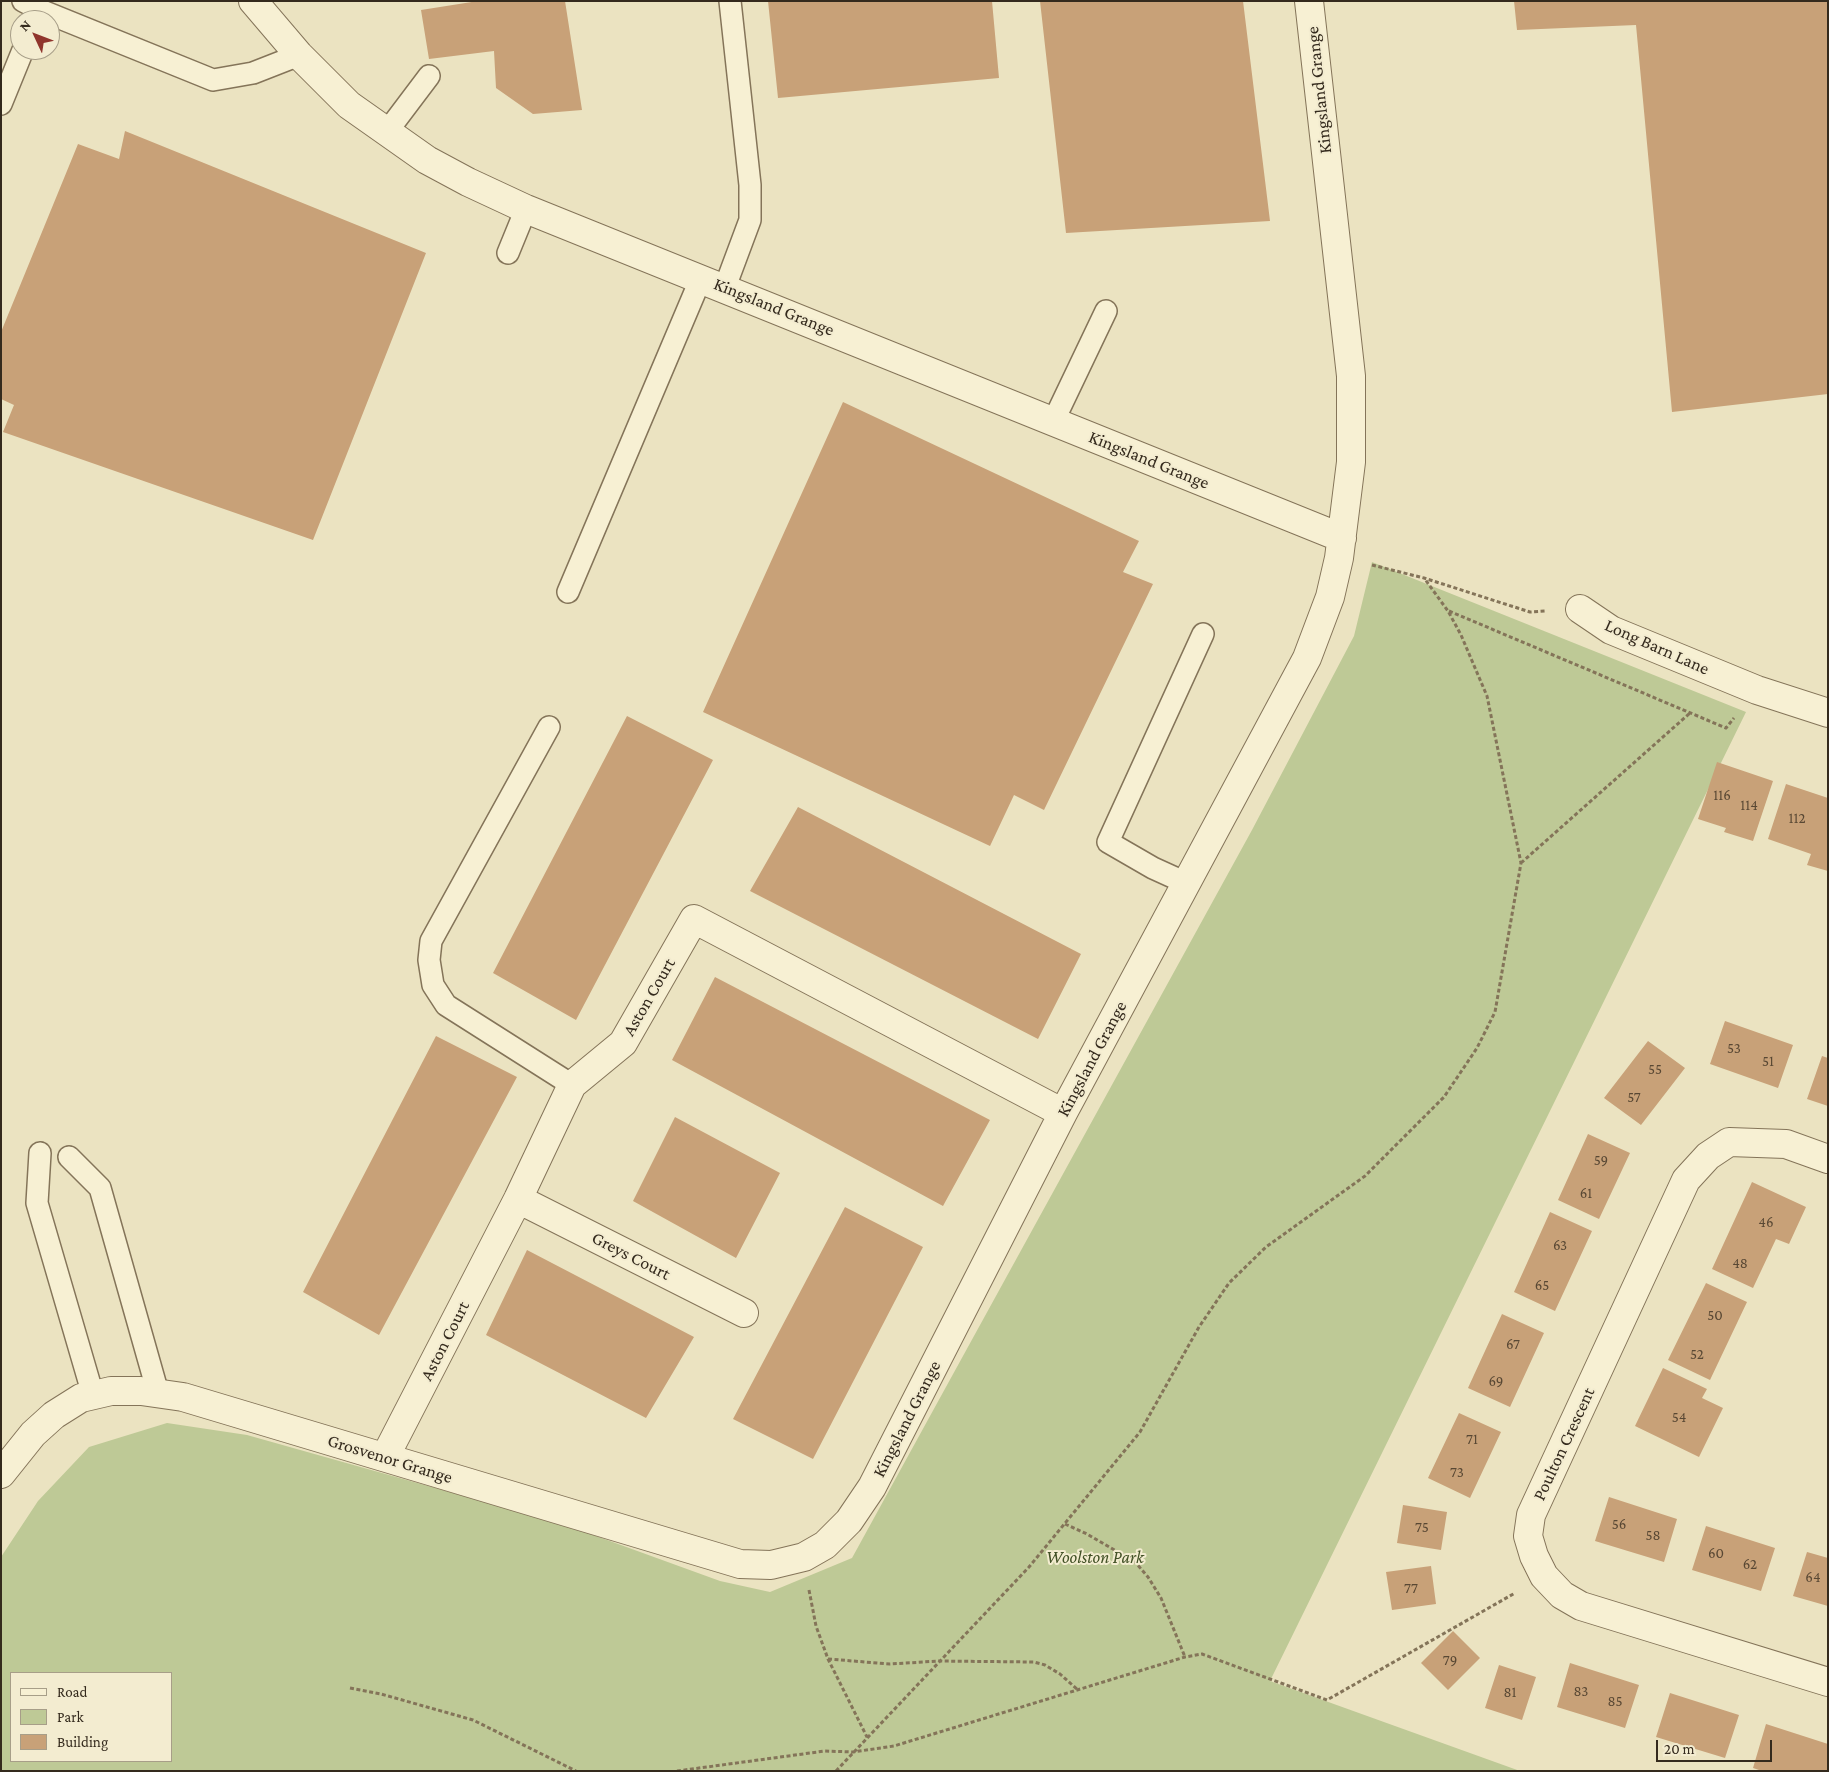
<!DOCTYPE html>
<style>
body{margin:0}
#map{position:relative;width:1829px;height:1772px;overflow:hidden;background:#ebe3c1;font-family:"Crimson Pro",serif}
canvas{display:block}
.frame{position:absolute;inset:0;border:2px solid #342a1d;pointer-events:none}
.legend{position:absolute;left:10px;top:1672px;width:162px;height:90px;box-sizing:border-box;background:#f3ecd0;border:1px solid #a79e88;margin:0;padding:6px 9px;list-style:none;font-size:15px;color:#342a1d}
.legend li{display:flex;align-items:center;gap:10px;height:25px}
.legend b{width:25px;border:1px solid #a79e88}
.north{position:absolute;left:10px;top:10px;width:50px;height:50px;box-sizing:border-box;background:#f3ecd0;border:1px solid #a79e88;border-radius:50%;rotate:313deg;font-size:14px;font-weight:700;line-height:20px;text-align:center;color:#342a1d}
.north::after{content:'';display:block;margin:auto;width:18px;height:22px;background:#90352c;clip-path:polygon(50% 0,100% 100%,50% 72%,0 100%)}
.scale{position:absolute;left:1656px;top:1740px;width:116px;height:22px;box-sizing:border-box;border:2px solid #342a1d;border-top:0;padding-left:6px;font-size:15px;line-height:18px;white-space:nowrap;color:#342a1d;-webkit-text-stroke:4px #f3ecd0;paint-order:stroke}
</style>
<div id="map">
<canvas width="1829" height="1772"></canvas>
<div class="frame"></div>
<ul class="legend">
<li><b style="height:6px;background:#f7f0d3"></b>Road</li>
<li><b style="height:14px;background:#bec996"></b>Park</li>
<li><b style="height:14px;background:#c8a178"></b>Building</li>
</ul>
<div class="north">N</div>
<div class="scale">20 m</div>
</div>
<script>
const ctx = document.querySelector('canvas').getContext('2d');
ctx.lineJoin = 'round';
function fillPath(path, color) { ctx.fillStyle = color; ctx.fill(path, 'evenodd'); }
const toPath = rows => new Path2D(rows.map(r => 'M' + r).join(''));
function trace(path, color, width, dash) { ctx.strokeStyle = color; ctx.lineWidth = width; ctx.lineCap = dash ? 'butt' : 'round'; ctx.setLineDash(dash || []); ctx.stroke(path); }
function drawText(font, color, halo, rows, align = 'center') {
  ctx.font = font + ' "Crimson Pro",serif'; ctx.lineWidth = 4; ctx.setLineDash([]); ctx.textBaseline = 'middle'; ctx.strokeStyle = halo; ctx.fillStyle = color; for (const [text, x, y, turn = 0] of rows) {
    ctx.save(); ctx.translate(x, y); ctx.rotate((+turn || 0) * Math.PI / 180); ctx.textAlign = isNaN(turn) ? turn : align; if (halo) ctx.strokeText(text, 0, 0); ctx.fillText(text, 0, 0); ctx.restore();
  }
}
fillPath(toPath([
 [1372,562,1746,712,1270,1681,1520,1771,1,1771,1,1557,38,1501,89,1447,167,1423,247,1435,563,1524,720,1581,770,1592,852,1558,1252,830,1354,636],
 [11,1673,171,1673,171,1761,11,1761]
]), '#bec996');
fillPath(toPath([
 [478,1,565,1,582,110,533,114,496,88,494,51,429,59,421,10],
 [768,1,992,1,999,78,778,98],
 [1040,1,1243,1,1270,221,1066,233],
 [1514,1,1828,1,1828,394,1672,412,1636,25,1517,30],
 [125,131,426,253,313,540,3,432,14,405,1,399,1,332,78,144,119,159],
 [843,402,1139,541,1123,572,1153,584,1044,810,1014,795,990,846,703,712],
 [627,716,713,760,576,1020,493,973],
 [1717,762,1773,781,1753,841,1724,832,1726,828,1698,819],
 [1786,784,1828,798,1828,871,1807,865,1811,854,1768,839],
 [798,807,1081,954,1038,1039,750,891],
 [715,977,990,1120,943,1206,672,1060],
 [1725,1021,1793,1045,1778,1088,1710,1064],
 [436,1036,517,1077,379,1335,303,1292],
 [1648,1041,1685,1068,1641,1125,1604,1098],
 [1822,1056,1828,1058,1828,1106,1807,1099],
 [675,1117,780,1173,736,1258,633,1201],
 [1588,1134,1630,1153,1599,1219,1558,1200],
 [1752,1182,1806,1207,1789,1244,1776,1239,1753,1288,1712,1269],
 [845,1207,923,1247,813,1459,733,1419],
 [1550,1212,1592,1231,1555,1311,1514,1292],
 [527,1250,694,1337,646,1418,486,1335],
 [1706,1283,1747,1302,1710,1380,1668,1360],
 [1502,1314,1544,1333,1510,1407,1468,1388],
 [1663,1368,1707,1389,1702,1398,1723,1408,1699,1457,1635,1426],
 [1459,1413,1501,1432,1470,1498,1428,1478],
 [1609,1497,1677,1519,1664,1562,1595,1541],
 [1403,1505,1447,1512,1441,1550,1397,1543],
 [1706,1526,1775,1548,1761,1591,1692,1570],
 [1807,1552,1828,1558,1828,1606,1793,1596],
 [1431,1566,1436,1604,1392,1610,1386,1572],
 [1453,1631,1480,1658,1448,1690,1421,1663],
 [1570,1663,1639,1685,1625,1728,1557,1707],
 [1499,1665,1536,1677,1522,1720,1485,1708],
 [1670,1693,1739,1715,1725,1758,1656,1737],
 [1766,1724,1828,1744,1828,1771,1762,1771,1753,1768]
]), '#c8a178');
const service = toPath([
 [23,1,40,10],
 [36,20,40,10,213,80,253,73,299,55],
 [1,104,23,50],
 [386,133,429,76],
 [508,253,526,209],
 [725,287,750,220,750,185,730,1],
 [1053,422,1106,311],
 [568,592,701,278],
 [549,727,431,941,429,960,433,985,446,1005,572,1085],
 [1186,883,1153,868,1108,842,1203,634],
 [40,1153,37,1203,93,1395],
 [69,1157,100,1188,158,1393]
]);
const minor = toPath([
 [253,1,299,55,349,105,427,160,468,182,526,209,1342,538],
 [1580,609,1611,630,1757,690,1828,713],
 [1828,1159,1786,1144,1729,1142,1708,1156,1686,1180,1531,1515,1528,1536,1534,1556,1544,1576,1562,1595,1581,1606,1828,1682],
 [518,1199,744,1313],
 [385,1457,518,1199,572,1085,623,1043,694,919,1063,1113],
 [1,1474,33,1434,54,1415,81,1398,111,1391,141,1391,183,1397,740,1564,771,1565,804,1557,825,1545,849,1521,872,1487,1063,1113,1307,658,1330,597,1339,558,1351,462,1351,376,1309,1]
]);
trace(service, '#847459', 24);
trace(minor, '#847459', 30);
trace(toPath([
 [1372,565,1424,578,1530,612,1546,611],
 [1449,611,1726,728,1734,718],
 [1521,863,1690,713],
 [1065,1524,1087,1534,1135,1562,1148,1577,1161,1598,1185,1657],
 [809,1590,816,1626,828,1659,867,1737],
 [828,1659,890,1664,939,1661,1034,1662,1045,1665,1060,1674,1078,1690],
 [350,1688,381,1694,473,1720,576,1771],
 [677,1771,825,1751,853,1752,894,1746,1185,1657,1202,1654,1327,1700,1515,1593],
 [836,1771,1029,1567,1140,1432,1199,1327,1229,1283,1266,1247,1365,1176,1444,1097,1477,1048,1495,1012,1521,863,1487,696,1461,635,1448,611,1424,578]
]), '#847459', 3, [4, 2.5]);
trace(service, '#f7f0d3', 21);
trace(minor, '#f7f0d3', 28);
drawText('15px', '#594834', null, [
 ["116",1722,795],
 ["114",1749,805],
 ["112",1797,818],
 ["53",1734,1048],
 ["51",1768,1061],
 ["55",1655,1069],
 ["57",1634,1097],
 ["59",1601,1160],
 ["61",1586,1193],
 ["46",1766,1222],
 ["63",1560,1245],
 ["48",1740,1263],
 ["65",1542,1285],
 ["50",1715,1315],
 ["67",1513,1344],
 ["52",1697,1354],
 ["69",1496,1381],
 ["54",1679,1417],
 ["71",1472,1439],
 ["73",1457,1472],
 ["56",1619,1524],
 ["75",1422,1527],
 ["58",1653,1535],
 ["60",1716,1553],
 ["62",1750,1564],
 ["64",1813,1577],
 ["77",1411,1588],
 ["79",1450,1660],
 ["83",1581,1691],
 ["81",1510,1692],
 ["85",1615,1701]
]);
drawText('18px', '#342a1d', '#f3ecd0', [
 ["Kingsland Grange",1319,90,-96],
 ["Kingsland Grange",774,307,22],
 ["Kingsland Grange",1149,460,22],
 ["Long Barn Lane",1657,647,24],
 ["Aston Court",649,997,-60],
 ["Kingsland Grange",1092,1059,-62],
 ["Greys Court",631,1256,27],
 ["Aston Court",445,1341,-63],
 ["Kingsland Grange",907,1419,-63],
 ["Poulton Crescent",1564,1444,-65],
 ["Grosvenor Grange",390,1459,17]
]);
drawText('italic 18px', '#415025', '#f3ecd0', [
 ["Woolston Park",1095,1557]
]);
</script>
